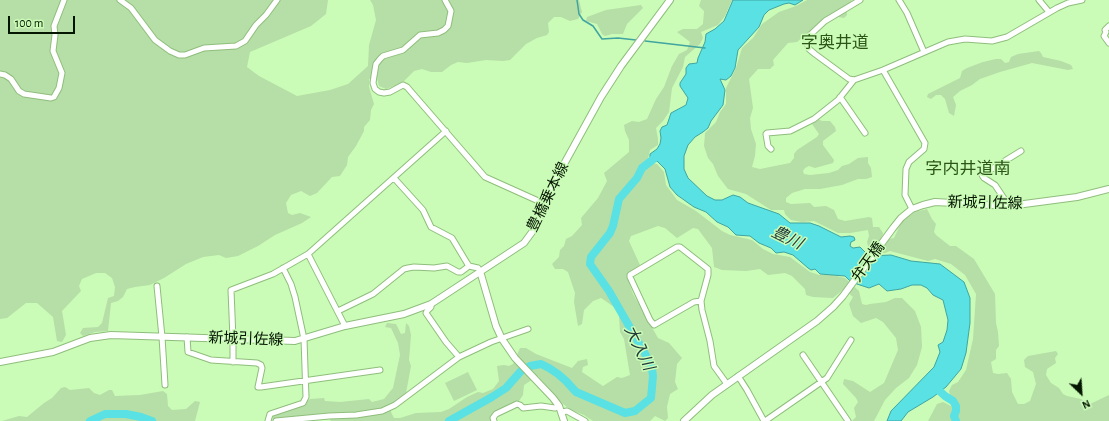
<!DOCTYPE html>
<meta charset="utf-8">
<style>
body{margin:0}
#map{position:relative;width:1109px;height:421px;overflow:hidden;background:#cafcb7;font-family:"Alegreya Sans",sans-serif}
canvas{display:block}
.north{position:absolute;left:1061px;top:373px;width:40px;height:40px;-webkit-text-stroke:3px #cafcb7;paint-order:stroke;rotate:155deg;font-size:11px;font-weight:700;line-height:16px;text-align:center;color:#051600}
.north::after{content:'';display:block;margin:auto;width:14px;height:18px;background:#051600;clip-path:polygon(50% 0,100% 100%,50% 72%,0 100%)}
.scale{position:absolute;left:8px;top:16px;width:67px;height:18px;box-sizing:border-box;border:2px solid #051600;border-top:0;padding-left:5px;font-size:12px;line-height:14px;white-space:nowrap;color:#051600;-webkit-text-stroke:3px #cafcb7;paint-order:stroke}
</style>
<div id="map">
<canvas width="1109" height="421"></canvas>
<div class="north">N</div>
<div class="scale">100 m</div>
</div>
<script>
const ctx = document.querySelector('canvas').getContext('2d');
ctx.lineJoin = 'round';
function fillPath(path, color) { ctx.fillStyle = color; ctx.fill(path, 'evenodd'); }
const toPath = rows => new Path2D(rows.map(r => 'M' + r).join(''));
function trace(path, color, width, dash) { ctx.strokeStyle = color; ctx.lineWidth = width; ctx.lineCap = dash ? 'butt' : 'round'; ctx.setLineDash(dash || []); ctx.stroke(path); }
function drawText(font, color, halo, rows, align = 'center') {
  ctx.font = font + ' "Alegreya Sans","Noto Sans JP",sans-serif'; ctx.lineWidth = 3; ctx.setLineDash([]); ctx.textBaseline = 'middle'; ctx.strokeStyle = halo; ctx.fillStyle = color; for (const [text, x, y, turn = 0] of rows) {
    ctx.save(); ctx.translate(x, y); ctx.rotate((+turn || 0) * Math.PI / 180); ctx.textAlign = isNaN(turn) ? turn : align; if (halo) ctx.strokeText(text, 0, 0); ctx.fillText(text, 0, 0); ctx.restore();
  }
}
fillPath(toPath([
 [0,0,328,0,326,14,311,26,250,52,247,67,259,76,297,96,330,90,348,84,368,66,369,45,376,20,373,5,370,0,579,0,582,12,578,19,570,21,561,17,554,17,548,23,549,32,547,35,537,38,526,44,510,60,503,61,486,60,467,63,458,62,451,65,442,72,431,72,422,69,414,71,402,83,386,89,379,86,377,78,369,79,369,87,374,104,371,110,370,120,364,127,364,131,356,146,348,157,347,165,340,176,332,177,317,193,310,196,301,191,291,195,286,203,288,213,292,215,300,213,311,217,302,223,275,235,258,246,238,256,226,258,219,255,203,257,186,264,164,278,150,285,135,287,127,289,123,297,118,301,111,303,108,331,95,332,83,336,80,333,83,328,98,327,102,323,108,298,114,296,115,287,112,278,105,273,96,273,82,279,79,286,81,291,62,311,66,335,62,342,57,341,53,317,37,303,26,303,7,318,0,319],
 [701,0,732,0,725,16,718,25,701,32,703,38,700,44,685,57,683,67,672,88,669,112,663,121,656,128,658,139,658,145,650,150,648,159,641,164,646,168,652,163,657,164,664,172,666,185,677,200,696,211,722,231,730,235,752,240,763,249,773,254,790,257,810,272,819,275,832,275,845,278,859,291,862,304,866,305,870,304,886,302,895,298,902,298,915,311,921,327,922,347,917,365,909,378,896,388,885,400,874,421,852,421,856,417,854,408,858,402,856,398,843,384,844,379,853,381,870,392,884,383,898,350,896,338,883,322,876,318,861,323,853,316,849,304,853,297,844,289,833,298,813,297,806,295,805,289,792,276,785,273,768,275,760,269,746,271,722,270,714,267,712,248,698,229,693,228,677,238,665,228,658,226,631,236,629,241,640,265,631,271,627,277,633,294,658,338,669,343,682,358,677,364,675,382,678,389,670,394,667,407,668,418,665,421,655,416,650,421,593,421,584,415,571,410,563,404,538,376,524,385,523,395,519,401,512,403,499,411,490,421,331,421,326,413,279,419,271,418,271,415,298,407,306,402,310,399,324,398,325,401,340,402,369,399,372,402,384,399,393,388,400,355,398,343,391,328,385,327,387,323,396,324,401,334,405,333,406,323,409,326,411,335,409,360,411,366,406,393,390,406,391,412,394,418,400,418,416,413,441,412,449,409,467,397,478,392,483,393,493,389,499,381,497,366,504,365,509,366,513,364,520,348,526,348,536,354,572,368,578,361,587,359,588,365,583,367,582,372,603,386,617,377,622,378,630,375,624,339,620,332,619,315,617,309,601,298,593,301,584,310,582,324,578,326,574,302,575,293,568,272,563,269,555,269,552,264,559,257,560,250,564,246,566,239,572,236,582,225,581,218,598,198,607,181,604,173,629,152,629,140,625,131,624,125,632,121,639,122,647,119,656,99,664,87,672,66,679,54,687,50,690,42,677,32,683,29,697,29,703,24,704,11,699,6],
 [807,0,852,0,847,6,847,15,844,18,838,17,832,14,818,24,797,42,788,43,773,60,774,65,770,69,758,69,749,79,753,108,750,118,751,129,756,144,755,156,752,167,760,169,790,163,794,158,794,154,797,150,817,137,819,134,812,124,818,119,822,121,830,121,835,127,836,131,823,141,823,145,834,160,833,163,815,168,809,166,805,168,803,171,804,174,810,175,829,173,838,170,842,166,849,164,858,158,868,157,868,163,871,168,872,177,866,179,858,179,842,185,820,189,805,189,792,193,786,198,786,202,791,204,810,203,814,207,826,206,834,210,838,219,845,221,869,217,872,218,873,227,879,227,883,233,882,237,888,239,894,238,902,221,915,212,927,209,932,219,936,224,934,232,936,235,950,246,956,246,974,259,995,294,996,323,998,332,999,346,996,350,996,359,991,362,993,373,998,374,1007,373,1011,379,1012,392,1018,404,1024,404,1030,401,1036,384,1033,372,1025,367,1024,360,1028,356,1056,351,1058,354,1055,358,1056,363,1047,369,1046,375,1051,383,1059,388,1063,394,1067,396,1081,399,1090,404,1109,395,1109,421,928,421,937,404,943,402,951,406,952,403,949,391,952,385,958,382,966,370,973,339,976,294,965,275,951,264,935,259,928,261,890,251,885,253,878,253,869,250,867,242,869,236,868,230,850,233,838,233,814,221,802,222,791,220,785,214,784,210,771,210,746,194,728,189,718,176,713,164,708,158,704,146,705,133,716,122,720,112,726,104,726,88,736,68,742,48,753,38,762,24,779,12,796,6],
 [641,5,643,8,627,24,623,34,612,34,605,36,602,34,597,24,586,21,587,17,606,10],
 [1039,51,1041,53,1043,57,1061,61,1071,65,1073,69,1068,70,1032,63,1000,72,980,79,972,85,960,91,953,97,956,105,954,116,949,113,945,99,941,95,936,95,931,99,927,97,928,94,960,78,962,71,967,68,983,62,996,59,1001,59,1005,63,1009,62,1011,57,1018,54],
 [468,372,477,390,454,401,445,383],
 [65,387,70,390,89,388,94,393,100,395,109,390,112,390,115,396,140,395,163,391,167,394,168,406,172,410,186,409,195,401,200,402,195,421,2,421,19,416,27,417,44,403,52,398,61,388]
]), '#b6dea7');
const water = toPath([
 [733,0,803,0,795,5,789,3,784,4,769,10,764,15,759,27,738,50,735,68,731,76,726,80,720,79,725,90,723,105,711,121,708,128,703,132,695,137,688,145,684,156,684,169,688,178,707,196,715,200,722,200,733,195,740,197,748,203,779,214,790,223,810,223,819,226,841,237,850,236,854,237,855,240,851,242,850,246,853,248,860,247,869,256,891,255,911,261,940,264,964,282,970,298,970,323,966,353,961,369,946,387,933,397,908,412,901,421,887,421,891,411,934,367,940,352,938,345,943,342,947,330,948,320,943,300,933,295,927,288,921,285,912,285,901,289,887,291,879,284,869,288,851,282,845,276,820,274,815,269,811,270,808,268,793,255,784,252,776,253,771,248,759,243,750,236,736,235,728,227,717,222,706,212,694,207,677,195,670,187,665,169,657,161,653,162,650,159,650,154,657,149,660,144,661,138,660,131,662,127,667,125,671,113,686,105,688,98,680,86,680,83,686,74,686,68,689,64,697,63,698,58,705,42,706,34,715,29,724,21,733,0]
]);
fillPath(water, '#59e1e4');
trace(water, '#40a4a0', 1);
trace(toPath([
 [577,0,579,14,583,20,593,26,602,39,618,38,636,40],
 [645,41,705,48]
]), '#40a4a0', 1.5);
trace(toPath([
 [933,385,945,396,953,401,956,406,956,411,954,416,956,421],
 [90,421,105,414,126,414,141,417,152,421],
 [449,421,492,397,506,388,521,371,530,366,541,364,549,368,558,374,566,381,576,392,625,413,635,411,651,398,653,376,652,369,648,359,609,291,590,264,591,257,610,233,613,226,619,199,637,178,642,168,660,154]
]), '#59e1e4', 8);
const minor = toPath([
 [120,0,131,8,155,40,170,51,179,55,185,55,204,48,236,46,245,41,256,25,266,15,277,0],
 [445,0,451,11,448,26,444,30,438,33,420,35,403,50,383,56,380,59,376,64,374,76,373,83,375,89,379,92,384,93,390,92,403,85,407,87,485,177,545,204],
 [860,0,825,21,810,35,807,42,809,49,815,54,849,79,854,80,883,70,948,42,965,39,992,41,1007,37,1057,8,1068,3,1082,0],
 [899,0,907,13,924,52],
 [1039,0,1049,12],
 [1109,26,1105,30,1106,32,1104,36,1109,43],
 [883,70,925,143,924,149,909,162,906,169,905,195,912,209],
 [0,74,5,75,11,79,19,91,24,94,51,98,54,97,59,88,62,73,53,51,55,35,54,26,64,0],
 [840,97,865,133],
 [771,149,768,146,766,134,767,133,790,131,814,119,838,100,854,80],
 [394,178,423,210,431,227,452,238,467,263,469,266,478,268,480,271],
 [1009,206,995,185,984,178,982,175,1021,151],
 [308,254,345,326],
 [157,286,162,337,165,385],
 [701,301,694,302,654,325,650,320,630,277,630,275,677,247,680,247,708,269,708,275,701,301,702,310,710,341,714,366,727,384],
 [431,304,431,307,427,311,426,313,446,342,459,357],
 [338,311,373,294,404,269,408,268,414,267,434,268,447,266,458,272,461,272,469,266],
 [187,337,188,352,211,360,257,363,261,365,262,368,258,387,261,387,380,370],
 [803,355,848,421],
 [233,362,233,339,231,290,273,274,308,254,446,131],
 [738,376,747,390,764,421],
 [562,412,567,411,585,421],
 [268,421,270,414,303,403,306,397,304,339,295,297,291,284,283,268],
 [276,421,329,416,356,415,382,411,395,405,459,357,491,342,528,329],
 [494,421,493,418,496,414,517,404,520,405,523,408,541,406,555,408,559,406],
 [765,421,827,378,851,340]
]);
const major = toPath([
 [480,271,496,326,502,339,515,358,553,398,559,406,564,421],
 [0,362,53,352,90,338,111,335,295,341,345,326,404,314,431,304,524,243,535,228,558,175,601,97,621,66,670,0],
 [684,421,712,395,817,321,833,307,843,296,893,228,901,218,912,209,923,205,935,202,1009,206,1077,197,1109,189]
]);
trace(minor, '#8fbe7c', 7);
trace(major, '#8fbe7c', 8);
trace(minor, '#fff', 5);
trace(major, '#fff', 6);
drawText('15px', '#051600', '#cafcb7', [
 ["豊橋乗本線",548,197,-64],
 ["新城引佐線",985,203,1],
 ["弁天橋",868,262,-54],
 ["新城引佐線",246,339,2]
]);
drawText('italic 16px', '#243b3c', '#cafcb7', [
 ["豊川",787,238,26],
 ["大入川",639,348,64]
]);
drawText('17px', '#2b5516', '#cafcb7', [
 ["字奥井道",835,43],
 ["字内井道南",968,169]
]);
</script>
